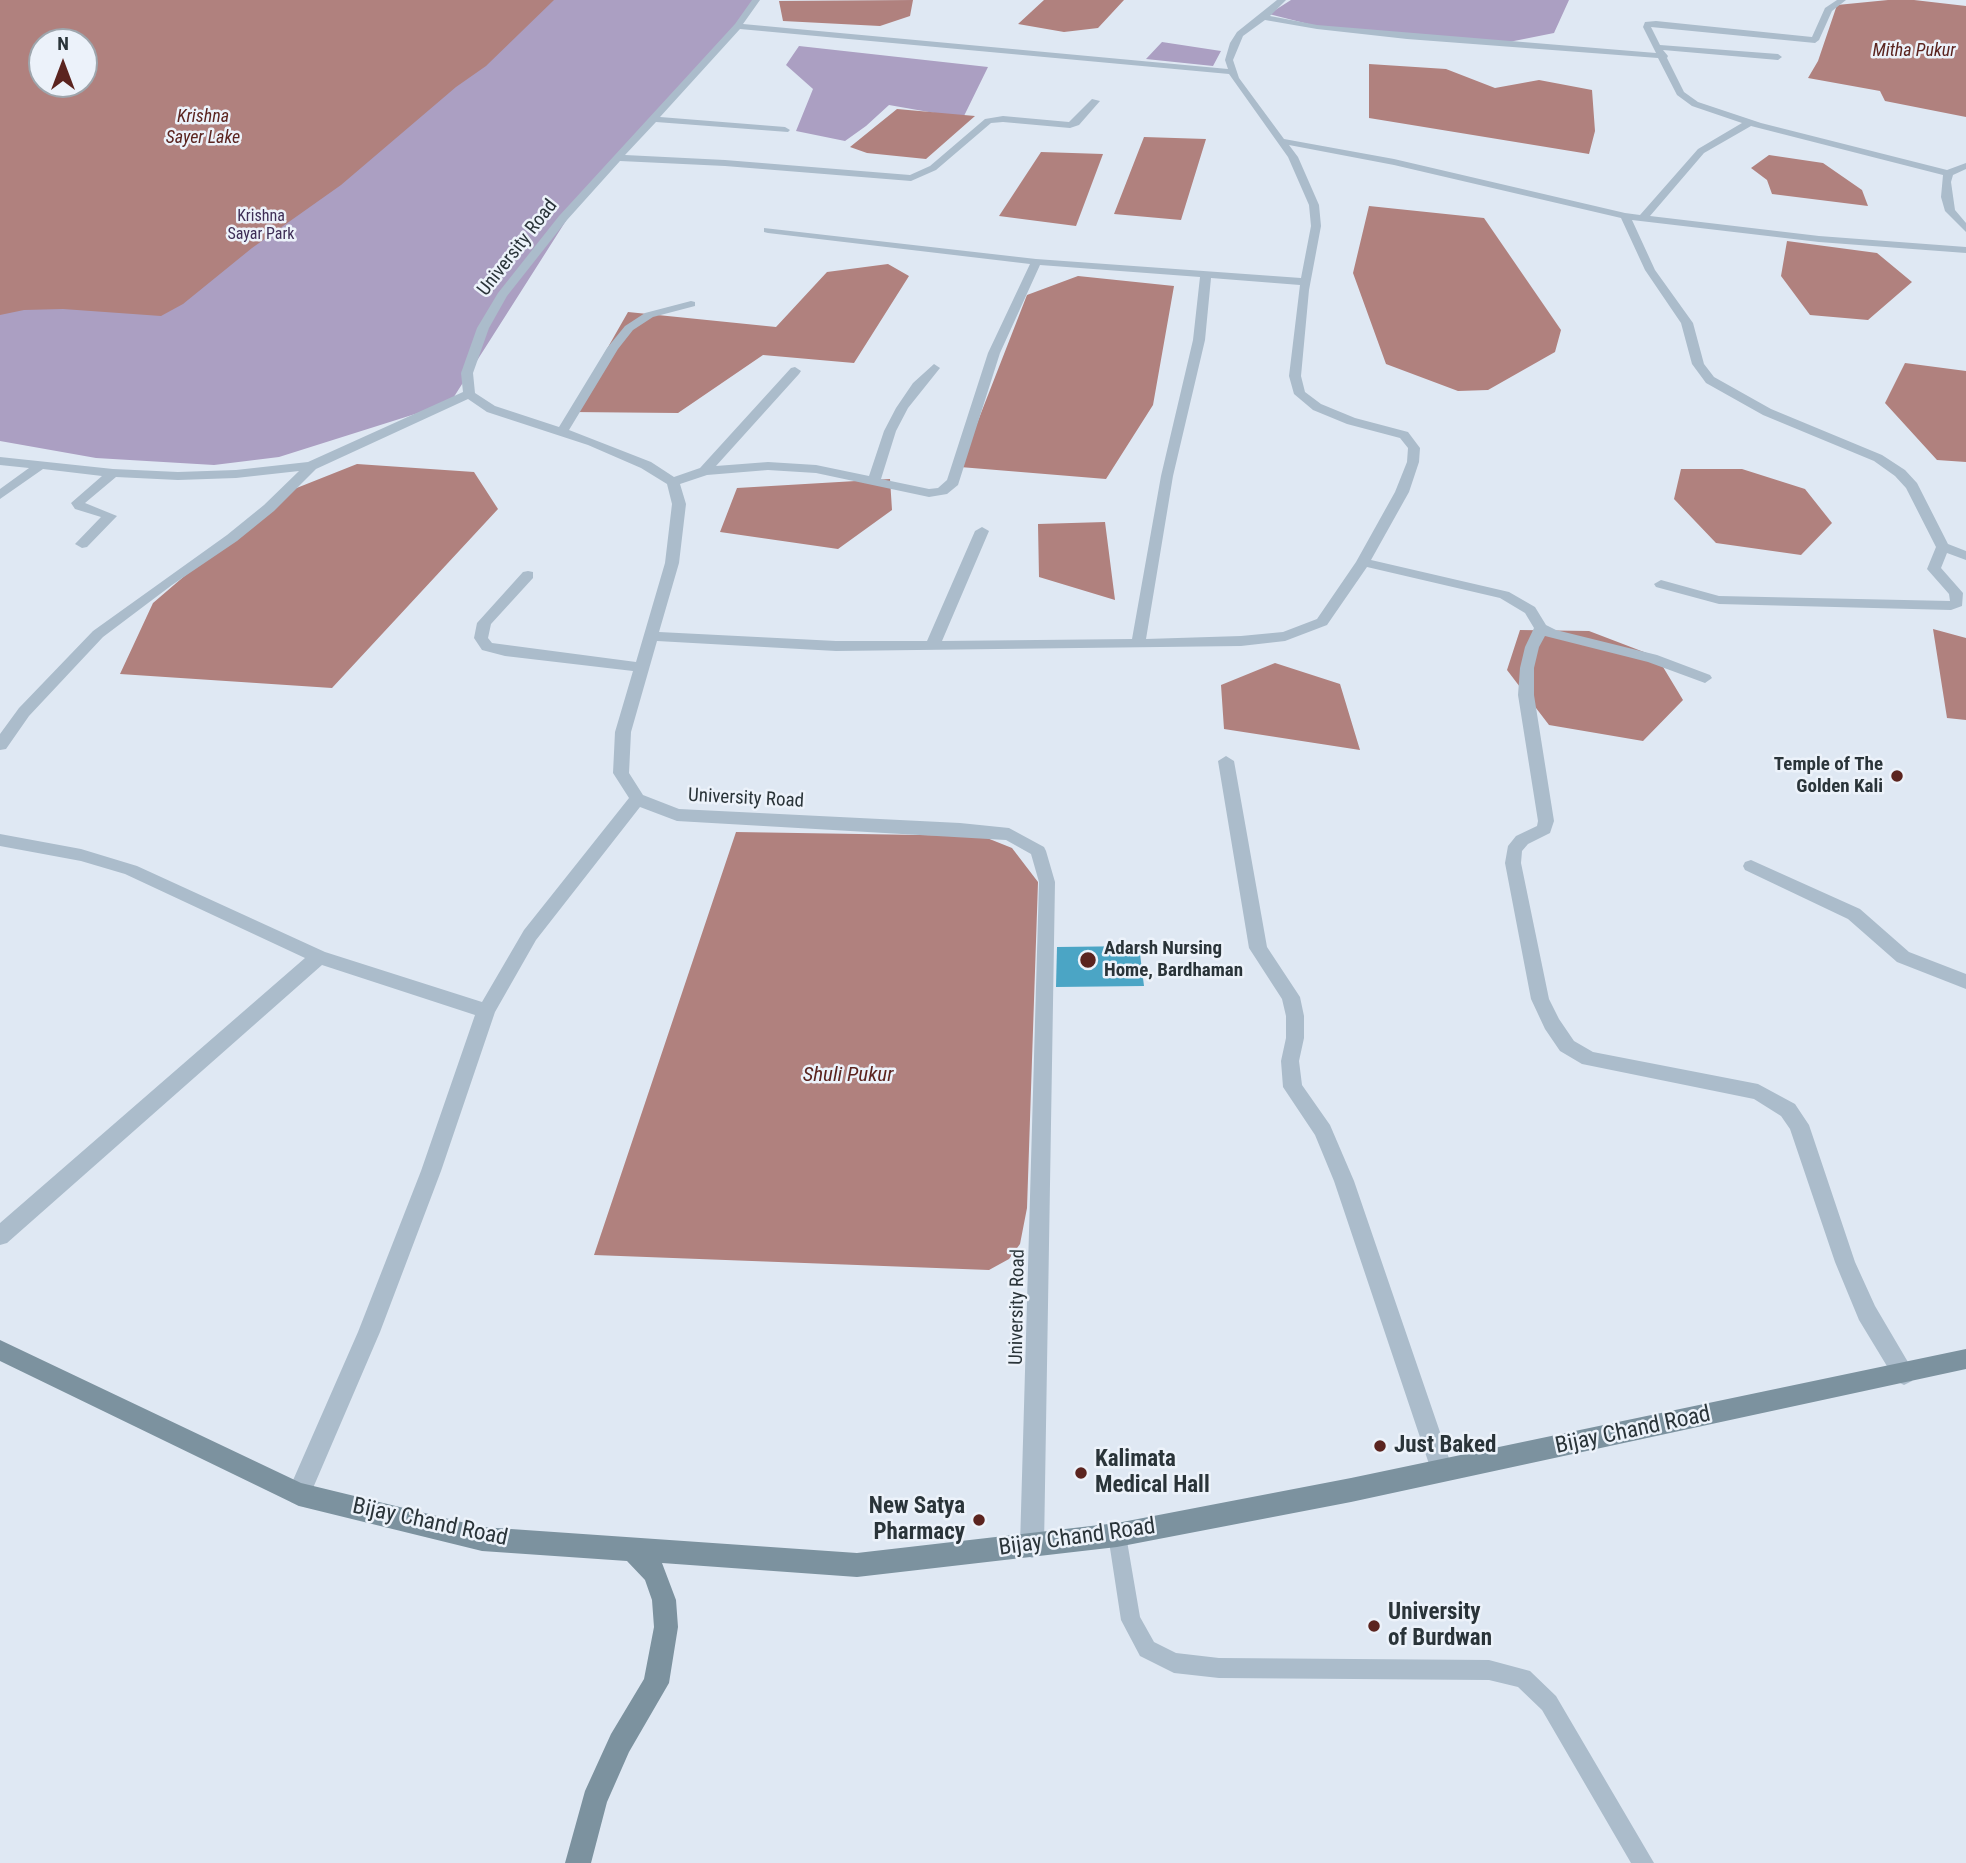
<!DOCTYPE html>
<style>
body{margin:0}
#map{position:relative;width:1966px;height:1863px;overflow:hidden;background:#dfe8f3;font-family:"Roboto Condensed",sans-serif}
canvas{display:block}
.north{position:absolute;left:28px;top:28px;width:70px;height:70px;box-sizing:border-box;background:#ecf2fa;border:2px solid #9ea6ad;border-radius:50%;rotate:0deg;font-size:19px;font-weight:700;line-height:28px;text-align:center;color:#2a3439}
.north::after{content:'';display:block;margin:auto;width:24px;height:32px;background:#5b241f;clip-path:polygon(50% 0,100% 100%,50% 72%,0 100%)}
</style>
<div id="map">
<canvas width="1966" height="1863"></canvas>
<div class="north">N</div>
</div>
<script>
const ctx = document.querySelector('canvas').getContext('2d');
ctx.lineJoin = 'round';
function fillPath(path, color) { ctx.fillStyle = color; ctx.fill(path, 'evenodd'); }
const toPath = rows => new Path2D(rows.map(r => 'M' + r).join(''));
function trace(path, color, width, dash) { ctx.strokeStyle = color; ctx.lineWidth = width; ctx.lineCap = dash ? 'butt' : 'round'; ctx.setLineDash(dash || []); ctx.stroke(path); }
function drawText(font, color, halo, rows, align = 'center') {
  ctx.font = font + ' "Roboto Condensed",sans-serif'; ctx.lineWidth = 5; ctx.setLineDash([]); ctx.textBaseline = 'middle'; ctx.strokeStyle = halo; ctx.fillStyle = color; for (const [text, x, y, turn = 0] of rows) {
    ctx.save(); ctx.translate(x, y); ctx.rotate((+turn || 0) * Math.PI / 180); ctx.textAlign = isNaN(turn) ? turn : align; if (halo) ctx.strokeText(text, 0, 0); ctx.fillText(text, 0, 0); ctx.restore();
  }
}
fillPath(toPath([
 [0,0,756,0,738,26,576,205,450,403,279,457,214,465,96,458,0,441],
 [42,42,84,42,84,84,42,84],
 [1291,0,1569,0,1554,33,1509,42,1316,26,1269,14],
 [1162,42,1221,51,1213,66,1146,59],
 [799,46,988,67,963,118,889,105,866,126,845,141,796,131,813,89,786,65]
]), '#ab9fc2');
fillPath(toPath([
 [0,0,554,0,486,66,456,87,341,185,252,248,183,304,161,316,63,309,24,310,0,315],
 [84,42,84,84,42,84,42,42],
 [913,0,910,16,880,26,783,21,779,1],
 [1044,0,1124,0,1098,28,1064,32,1018,24],
 [1888,0,1914,0,1966,6,1966,117,1885,101,1880,91,1808,78,1818,61,1837,5],
 [1369,64,1446,69,1495,88,1539,80,1592,90,1595,131,1589,154,1369,118],
 [897,109,975,116,926,159,867,153,850,147],
 [1144,137,1206,139,1181,220,1114,214],
 [1041,152,1103,154,1076,226,999,216],
 [1769,155,1823,163,1862,190,1868,206,1772,194,1767,180,1751,168],
 [1369,206,1484,218,1561,330,1555,352,1488,390,1458,391,1386,364,1353,273],
 [1787,241,1877,253,1912,282,1868,320,1810,315,1781,276],
 [888,264,909,276,854,363,763,355,678,413,571,412,628,312,776,327,827,272],
 [1078,276,1174,286,1153,405,1106,479,960,467,1027,295],
 [1905,363,1966,371,1966,462,1937,460,1885,403],
 [357,464,474,472,498,509,332,688,120,674,153,603,279,495],
 [1681,469,1742,469,1805,489,1832,523,1801,555,1716,543,1674,499],
 [890,479,892,510,838,549,720,532,737,488],
 [1105,522,1115,600,1039,577,1038,524],
 [1933,629,1966,638,1966,720,1947,718],
 [1520,630,1589,631,1657,657,1683,700,1643,741,1549,725,1507,670],
 [1275,663,1340,684,1360,750,1224,729,1221,685],
 [736,832,982,836,1012,848,1038,882,1027,1208,1020,1244,1009,1259,989,1270,594,1255]
]), '#b0817e');
fillPath(toPath([
 [1139,946,1144,986,1056,987,1057,947]
]), '#4ba5c5');
fillPath(toPath([
 [1117,1526,1124,1528,1126,1535,1140,1617,1154,1642,1176,1653,1219,1658,1489,1660,1530,1671,1556,1696,1654,1863,1631,1863,1542,1710,1518,1687,1489,1680,1219,1678,1174,1673,1140,1656,1121,1620,1108,1535,1110,1528,1117,1526]
]), '#abbccb');
fillPath(toPath([
 [752,0,760,0,743,24,1228,69,1225,60,1230,43,1237,32,1277,0,1286,0,1270,16,1317,25,1656,53,1643,27,1645,22,1656,21,1812,37,1825,8,1837,0,1846,0,1832,11,1819,40,1815,43,1651,27,1660,45,1778,54,1782,57,1778,60,1663,50,1668,56,1667,58,1684,92,1698,102,1761,123,1947,170,1966,163,1966,169,1953,175,1951,182,1955,210,1966,223,1966,232,1945,211,1941,197,1943,175,1751,126,1704,153,1650,216,1819,236,1966,247,1966,253,1819,242,1632,220,1655,270,1693,323,1704,364,1714,377,1771,409,1882,455,1905,470,1917,483,1948,544,1966,551,1966,560,1947,553,1941,568,1963,593,1962,606,1951,610,1719,604,1656,587,1654,584,1661,580,1719,596,1950,601,1949,594,1927,569,1936,547,1906,488,1895,476,1874,461,1763,415,1706,383,1692,364,1681,323,1645,270,1621,218,1394,165,1289,145,1298,157,1319,205,1321,226,1309,290,1301,376,1305,392,1321,404,1355,418,1408,432,1420,448,1419,462,1409,492,1371,560,1509,592,1535,607,1546,625,1556,630,1657,655,1710,675,1712,678,1705,683,1648,662,1545,636,1539,647,1534,668,1534,695,1554,821,1550,833,1528,844,1522,851,1521,863,1549,999,1559,1019,1574,1041,1593,1052,1758,1084,1795,1104,1809,1125,1855,1262,1875,1306,1915,1374,1912,1381,1904,1385,1896,1381,1859,1320,1835,1262,1790,1129,1781,1116,1754,1099,1582,1064,1560,1051,1545,1029,1531,999,1505,863,1508,846,1516,836,1537,826,1538,821,1518,695,1520,668,1525,647,1534,628,1525,613,1500,598,1367,567,1327,625,1285,641,1241,646,836,651,657,641,631,732,629,773,643,795,679,809,960,823,1009,828,1044,847,1046,851,1055,882,1044,1546,1040,1554,1032,1558,1024,1554,1020,1546,1039,882,1031,854,1006,840,677,821,640,807,536,940,495,1012,441,1171,380,1332,307,1502,299,1506,291,1502,287,1494,358,1332,421,1171,475,1015,322,965,7,1243,0,1245,0,1223,305,958,125,874,81,861,0,846,0,834,81,849,137,866,325,952,482,1002,524,930,629,798,613,773,615,732,633,671,505,656,482,650,474,638,477,623,523,572,528,571,533,572,533,578,491,624,488,638,492,643,636,662,665,563,672,504,667,484,641,468,588,445,487,412,468,399,316,469,274,511,237,541,172,585,103,637,29,716,6,749,0,750,0,734,19,708,93,631,227,535,264,505,299,471,236,478,178,480,116,477,85,503,117,516,87,547,82,548,75,544,101,517,75,509,71,503,102,476,43,469,0,499,0,489,29,468,0,465,0,457,113,469,178,472,236,470,308,462,463,392,461,373,477,328,498,293,559,216,735,24,752,0],
 [1265,20,1317,29,1407,39,1658,58,1677,95,1692,106,1742,123,1698,149,1640,215,1625,213,1394,159,1284,139,1239,78,1233,60,1243,36,1265,20],
 [740,29,1229,74,1288,157,1309,205,1311,226,1301,278,1036,259,764,228,764,232,768,233,1030,264,988,353,947,480,938,488,929,489,881,479,896,431,908,408,940,368,934,364,913,383,896,408,884,431,869,476,816,465,768,462,716,466,799,374,801,371,795,367,791,368,700,468,674,477,651,462,569,430,618,349,633,330,653,317,695,306,695,302,691,301,645,313,625,326,607,348,559,427,495,406,475,393,473,373,489,328,507,296,567,220,620,161,725,166,911,181,936,170,991,123,1003,122,1070,128,1079,125,1100,101,1092,99,1069,122,1003,116,985,119,930,166,910,175,725,160,625,155,656,122,788,132,790,130,785,127,660,117,740,29],
 [1040,265,1200,277,1193,340,1161,476,1132,639,942,641,989,531,982,527,975,531,927,641,836,641,659,632,679,563,686,504,680,484,707,475,768,470,816,473,929,497,947,494,958,485,1000,353,1040,265],
 [1211,278,1300,285,1289,376,1294,394,1313,410,1347,424,1400,438,1408,448,1407,462,1395,492,1356,562,1317,619,1283,632,1241,636,1146,639,1173,476,1205,340,1211,278],
 [1226,756,1234,761,1267,947,1300,997,1304,1016,1304,1038,1299,1061,1302,1085,1330,1125,1354,1181,1453,1470,1450,1478,1442,1481,1434,1478,1431,1470,1334,1181,1315,1135,1283,1087,1281,1061,1286,1038,1286,1016,1282,999,1249,948,1218,761,1226,756],
 [1751,860,1860,909,1909,952,1966,974,1966,989,1897,962,1848,919,1745,870,1743,866,1745,862,1751,860]
]), '#abbccb');
fillPath(toPath([
 [0,1340,301,1483,482,1527,857,1553,1117,1523,1351,1478,1966,1349,1966,1369,1351,1502,1117,1547,857,1577,662,1563,676,1600,678,1627,669,1683,629,1752,607,1802,591,1863,565,1863,585,1791,611,1734,644,1679,654,1627,652,1600,645,1580,627,1561,482,1551,299,1506,0,1361,0,1340]
]), '#7c929f');
for (const [x, y, r, color] of [
 [1897,776,7,"#5b241f"],
 [1088,960,9,"#5b241f"],
 [1380,1446,7,"#5b241f"],
 [1081,1473,7,"#5b241f"],
 [979,1520,7,"#5b241f"],
 [1374,1626,7,"#5b241f"]
]) { const dot = new Path2D(); dot.arc(x, y, r, 0, 2 * Math.PI); ctx.fillStyle = color; ctx.fill(dot); trace(dot, '#ecf2fa', 2.5); }
drawText('16px', '#3e2e57', '#ecf2fa', [
 ["Krishna",261,217],
 ["Sayar Park",261,235]
]);
drawText('italic 18px', '#5b241f', '#ecf2fa', [
 ["Mitha Pukur",1914,51],
 ["Krishna",203,117],
 ["Sayer Lake",203,138]
]);
drawText('19px', '#2a3439', '#ecf2fa', [
 ["University Road",518,248,-52],
 ["University Road",746,799,3],
 ["University Road",1018,1307,-89]
]);
drawText('bold 19px', '#2a3439', '#ecf2fa', [
 ["Temple of The",1883,765],
 ["Golden Kali",1883,787],
 ["Adarsh Nursing",1104,949,"left"],
 ["Home, Bardhaman",1104,971,"left"]
], 'right');
drawText('italic 21px', '#5b241f', '#ecf2fa', [
 ["Shuli Pukur",848,1076]
]);
drawText('23px', '#2a3439', '#ecf2fa', [
 ["Bijay Chand Road",1633,1431,-12],
 ["Bijay Chand Road",430,1523,12],
 ["Bijay Chand Road",1077,1538,-8]
]);
drawText('bold 23px', '#2a3439', '#ecf2fa', [
 ["Just Baked",1394,1446],
 ["Kalimata",1095,1460],
 ["Medical Hall",1095,1486],
 ["New Satya",965,1507,"right"],
 ["Pharmacy",965,1533,"right"],
 ["University",1388,1613],
 ["of Burdwan",1388,1639]
], 'left');
</script>
